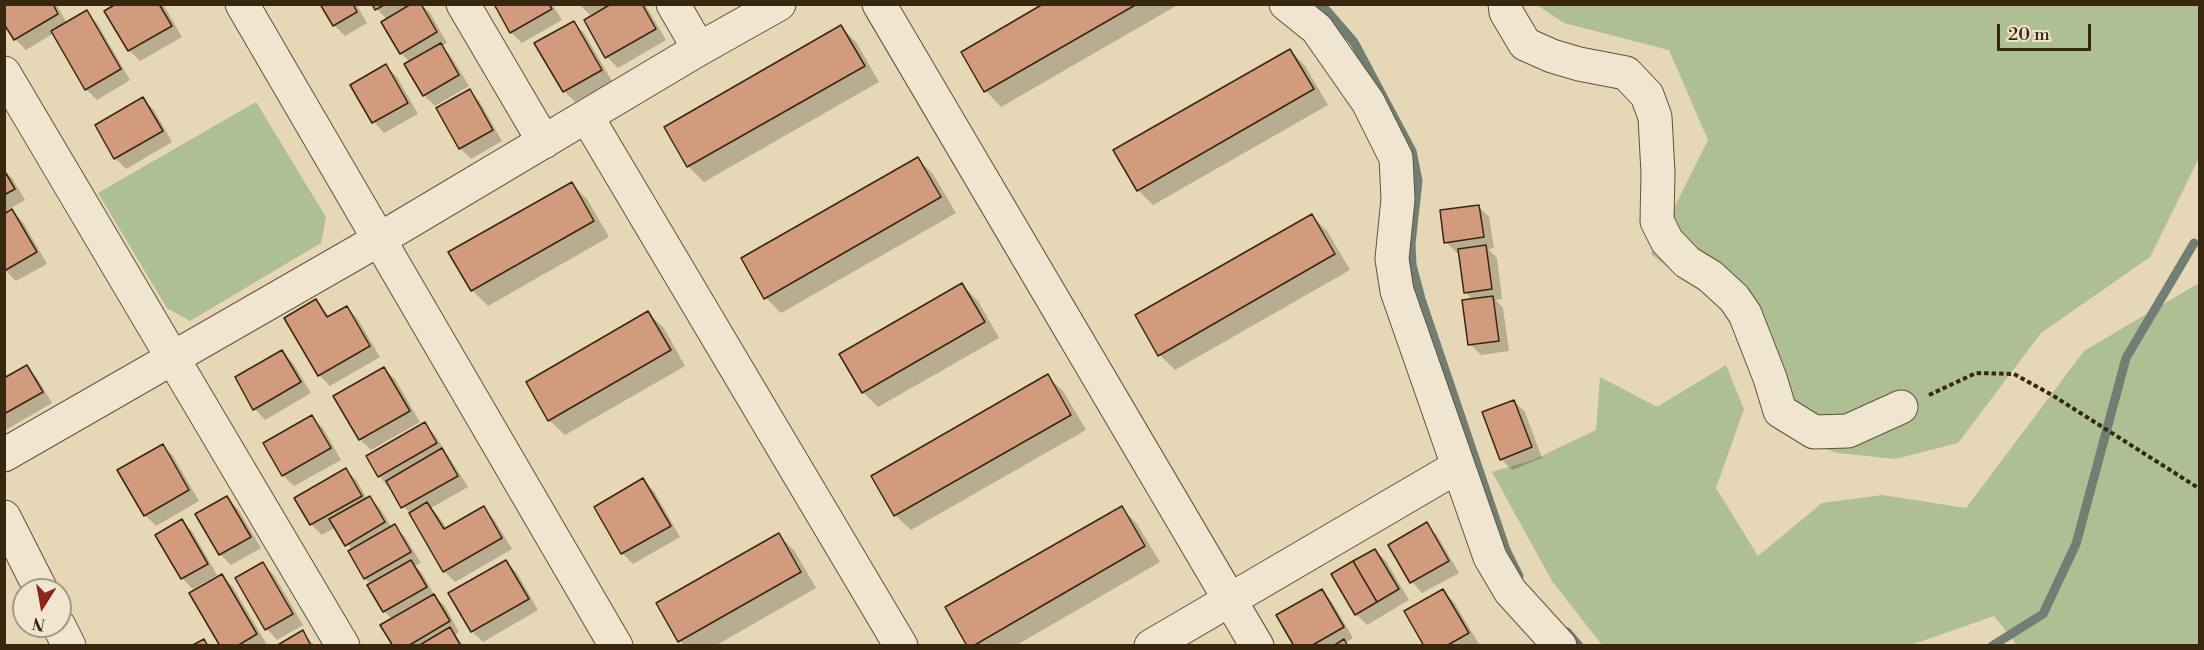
<!DOCTYPE html>
<style>
body{margin:0}
#map{position:relative;width:2204px;height:650px;overflow:hidden;background:#e6d7b6;font-family:"Libre Bodoni",serif}
canvas{display:block}
.frame{position:absolute;inset:0;border:6px solid #38260f;pointer-events:none}
.north{position:absolute;left:12px;top:578px;width:60px;height:60px;box-sizing:border-box;background:#efe5d0;border:2px solid #a69983;border-radius:50%;rotate:191deg;font-size:16px;font-weight:700;line-height:24px;text-align:center;color:#38260f}
.north::after{content:'';display:block;margin:auto;width:21px;height:27px;background:#8f2418;clip-path:polygon(50% 0,100% 100%,50% 72%,0 100%)}
.scale{position:absolute;left:1997px;top:24px;width:94px;height:27px;box-sizing:border-box;border:3px solid #38260f;border-top:0;padding-left:8px;font-size:18px;line-height:21px;white-space:nowrap;color:#38260f;-webkit-text-stroke:4px #efe5d0;paint-order:stroke}
</style>
<div id="map">
<canvas width="2204" height="650"></canvas>
<div class="frame"></div>
<div class="north">N</div>
<div class="scale">20 m</div>
</div>
<script>
const ctx = document.querySelector('canvas').getContext('2d');
ctx.lineJoin = 'round';
function fillPath(path, color) { ctx.fillStyle = color; ctx.fill(path, 'evenodd'); }
const toPath = rows => new Path2D(rows.map(r => 'M' + r).join(''));
function trace(path, color, width, dash) { ctx.strokeStyle = color; ctx.lineWidth = width; ctx.lineCap = dash ? 'butt' : 'round'; ctx.setLineDash(dash || []); ctx.stroke(path); }
fillPath(toPath([
 [1537,5,2199,5,2199,158,2150,257,2041,333,1958,443,1895,459,1838,453,1794,438,1761,321,1682,279,1651,254,1708,140,1669,50,1564,23],
 [256,102,326,217,321,243,190,321,167,308,98,193],
 [2199,283,2199,645,2017,645,1994,616,1911,645,1602,645,1552,581,1492,472,1533,460,1596,430,1600,377,1657,407,1726,365,1744,409,1716,488,1758,556,1822,503,1882,495,1966,508,2084,351]
]), '#aebf93');
fillPath(toPath([
 [4,4,56,4,67,23,86,12,97,23,130,80,97,100,86,89,54,33,26,50,15,39],
 [119,4,163,4,182,37,140,61,129,50],
 [322,4,356,4,367,23,345,36,334,25],
 [373,4,421,4,430,13,447,43,442,46,451,56,469,86,435,106,424,95,410,62,401,53,387,20],
 [496,4,552,4,562,20,522,43,511,32],
 [579,4,645,4,666,40,618,68,607,57,599,10,590,15],
 [1046,4,1174,4,1176,6,1001,107,986,91,963,52],
 [573,22,584,33,612,81,575,102,564,91],
 [841,27,856,42,879,82,704,182,689,167,666,127],
 [1290,50,1305,66,1328,105,1153,205,1138,190],
 [386,66,397,77,418,114,384,133,374,122,352,86],
 [470,91,480,102,502,141,471,159,460,148],
 [143,99,154,110,172,142,126,169,115,158],
 [918,159,933,174,956,213,781,313,766,298],
 [4,170,12,178,25,200,4,212],
 [571,183,587,199,609,237,488,306,472,290],
 [1478,206,1489,217,1494,248,1488,249,1497,258,1502,299,1496,300,1503,308,1509,351,1481,355,1470,344,1473,300,1465,292,1460,253,1457,253,1446,242],
 [12,211,23,222,47,264,16,281,4,269],
 [1312,216,1327,231,1350,270,1175,370,1160,355],
 [962,285,978,301,999,338,878,407,863,392],
 [315,301,330,317,347,307,357,318,380,357,330,386,319,375],
 [648,313,664,328,685,366,565,435,549,420],
 [282,352,293,363,311,393,265,420,255,409,237,378],
 [26,367,37,378,52,403,4,431,4,377,5,379],
 [384,369,395,379,420,422,371,450,360,439],
 [1047,376,1063,391,1086,430,911,530,895,515],
 [1514,401,1525,412,1542,458,1512,470,1501,459],
 [312,417,323,428,341,460,294,486,284,476,265,444],
 [424,424,435,435,468,487,431,508,438,515,447,529,483,508,494,519,512,549,455,582,444,571,413,517,379,476],
 [162,445,173,456,199,501,156,526,145,515],
 [346,470,357,481,367,499,370,498,380,508,392,528,394,526,405,537,421,563,415,566,422,573,436,598,445,606,459,632,455,635,464,646,394,646,392,619,384,611,371,584,365,579,350,552,352,550,336,527,322,535,311,524,296,498],
 [643,480,654,491,680,537,633,564,622,553,596,507],
 [227,498,238,509,261,548,231,565,220,554],
 [1122,508,1137,524,1160,562,1015,646,969,646],
 [181,521,192,531,217,575,193,589,182,578],
 [1426,524,1437,535,1459,573,1422,593,1412,582,1390,545],
 [779,535,794,550,816,588,715,646,684,646,658,604],
 [1375,550,1386,561,1409,600,1367,625,1356,614],
 [506,562,517,573,538,610,483,642,472,631],
 [263,564,274,575,303,625,277,640,267,629,237,579],
 [222,576,233,587,267,645,222,646],
 [1322,591,1332,602,1353,638,1345,643,1348,646,1295,646],
 [1443,591,1454,602,1479,644,1426,646],
 [302,632,315,646,279,646]
]), '#0003');
trace(toPath([
 [1321,4,1354,42,1412,151,1418,181,1411,244,1412,265,1421,299,1506,550,1519,576],
 [1567,632,1579,646],
 [1992,646,2043,614,2076,544,2126,358,2194,243]
]), '#727e73', 9);
const building = toPath([
 [4,4,53,4,58,14,14,40,4,24,4,4],
 [116,4,159,4,172,26,128,51,104,11,116,4],
 [320,4,353,4,357,12,333,26,320,4],
 [372,4,386,4,375,10,372,4],
 [411,4,421,4,437,32,400,54,381,22,411,4],
 [494,4,549,4,552,9,510,33,494,4],
 [611,4,642,4,656,29,605,58,584,20,611,4],
 [1043,4,1137,4,984,92,961,52,1043,4],
 [87,10,121,69,85,90,51,31,87,10],
 [574,21,602,70,563,92,534,43,574,21],
 [841,25,865,66,687,167,664,127,841,25],
 [441,43,459,75,423,96,404,64,441,43],
 [1290,49,1314,89,1137,191,1113,150,1290,49],
 [386,64,408,103,372,123,350,85,386,64],
 [470,89,493,130,459,149,436,108,470,89],
 [143,97,163,131,114,159,95,125,143,97],
 [918,157,941,197,764,299,741,258,918,157],
 [4,170,15,189,4,195,4,170],
 [572,182,594,221,471,291,448,252,572,182],
 [1479,205,1484,237,1444,243,1440,210,1479,205],
 [12,209,37,252,4,271,4,214,12,209],
 [1312,214,1335,254,1158,356,1135,315,1312,214],
 [1486,245,1492,289,1464,293,1458,249,1486,245],
 [962,283,985,322,862,393,839,354,962,283],
 [1493,296,1499,341,1468,345,1462,300,1493,296],
 [316,299,327,317,347,306,370,346,318,376,284,318,316,299],
 [648,311,671,350,548,421,526,382,648,311],
 [282,350,301,382,253,410,235,377,282,350],
 [27,365,43,392,4,414,4,378,27,365],
 [384,367,410,411,359,440,333,396,384,367],
 [1048,374,1071,415,894,516,871,476,1048,374],
 [1514,400,1532,447,1500,460,1482,412,1514,400],
 [312,415,331,448,282,476,263,443,312,415],
 [425,422,437,443,378,477,366,456,425,422],
 [163,444,189,490,144,516,117,470,163,444],
 [442,448,458,476,401,508,386,481,442,448],
 [346,468,362,496,310,525,294,498,346,468],
 [643,478,671,526,621,554,594,507,643,478],
 [227,496,251,537,219,555,195,514,227,496],
 [370,496,385,522,345,546,329,519,370,496],
 [427,502,444,529,484,506,502,538,443,572,409,513,427,502],
 [1122,506,1145,546,973,646,967,646,945,607,1122,506],
 [182,519,208,564,181,579,155,535,182,519],
 [1427,522,1449,561,1410,583,1388,545,1427,522],
 [395,524,411,552,364,579,348,551,395,524],
 [779,533,801,572,678,642,656,603,779,533],
 [1375,549,1399,589,1377,602,1353,561,1375,549],
 [411,560,427,587,383,612,367,585,411,560],
 [506,560,529,599,471,632,448,593,506,560],
 [1353,561,1377,602,1355,615,1331,574,1353,561],
 [263,562,293,614,265,630,235,578,263,562],
 [222,574,257,634,237,646,220,646,189,593,222,574],
 [1322,589,1344,627,1311,646,1294,646,1276,615,1322,589],
 [1443,589,1469,633,1446,646,1424,646,1404,611,1443,589],
 [434,594,450,621,408,646,393,646,380,625,434,594],
 [450,627,461,646,418,646,450,627],
 [303,630,311,646,276,646,303,630],
 [204,639,208,646,191,646,204,639],
 [1344,639,1348,646,1333,646,1344,639]
]);
fillPath(building, '#d39b7e');
trace(building, '#38260f', 1.5);
const minor = toPath([
 [242,4,616,646],
 [463,4,544,142],
 [673,4,699,49],
 [879,4,1257,646],
 [1286,4,1317,29,1368,102,1396,158,1398,199,1392,259,1397,291,1490,557,1510,591,1560,646],
 [1505,4,1506,12,1525,44,1552,56,1579,64,1626,73,1647,95,1655,117,1658,173,1657,221,1667,241,1687,262,1710,276,1734,298,1745,314,1770,378,1780,411,1814,432,1848,431,1901,407],
 [4,73,343,646],
 [587,117,901,646],
 [4,455,380,239,699,49,779,4],
 [4,517,41,590],
 [59,626,69,646],
 [1151,646,1457,467]
]);
trace(minor, '#645239', 35);
trace(toPath([
 [1929,395,1976,373,2014,374,2052,395,2200,489]
]), '#38260f', 4, [4.5, 3]);
trace(minor, '#efe5d0', 33);
</script>
